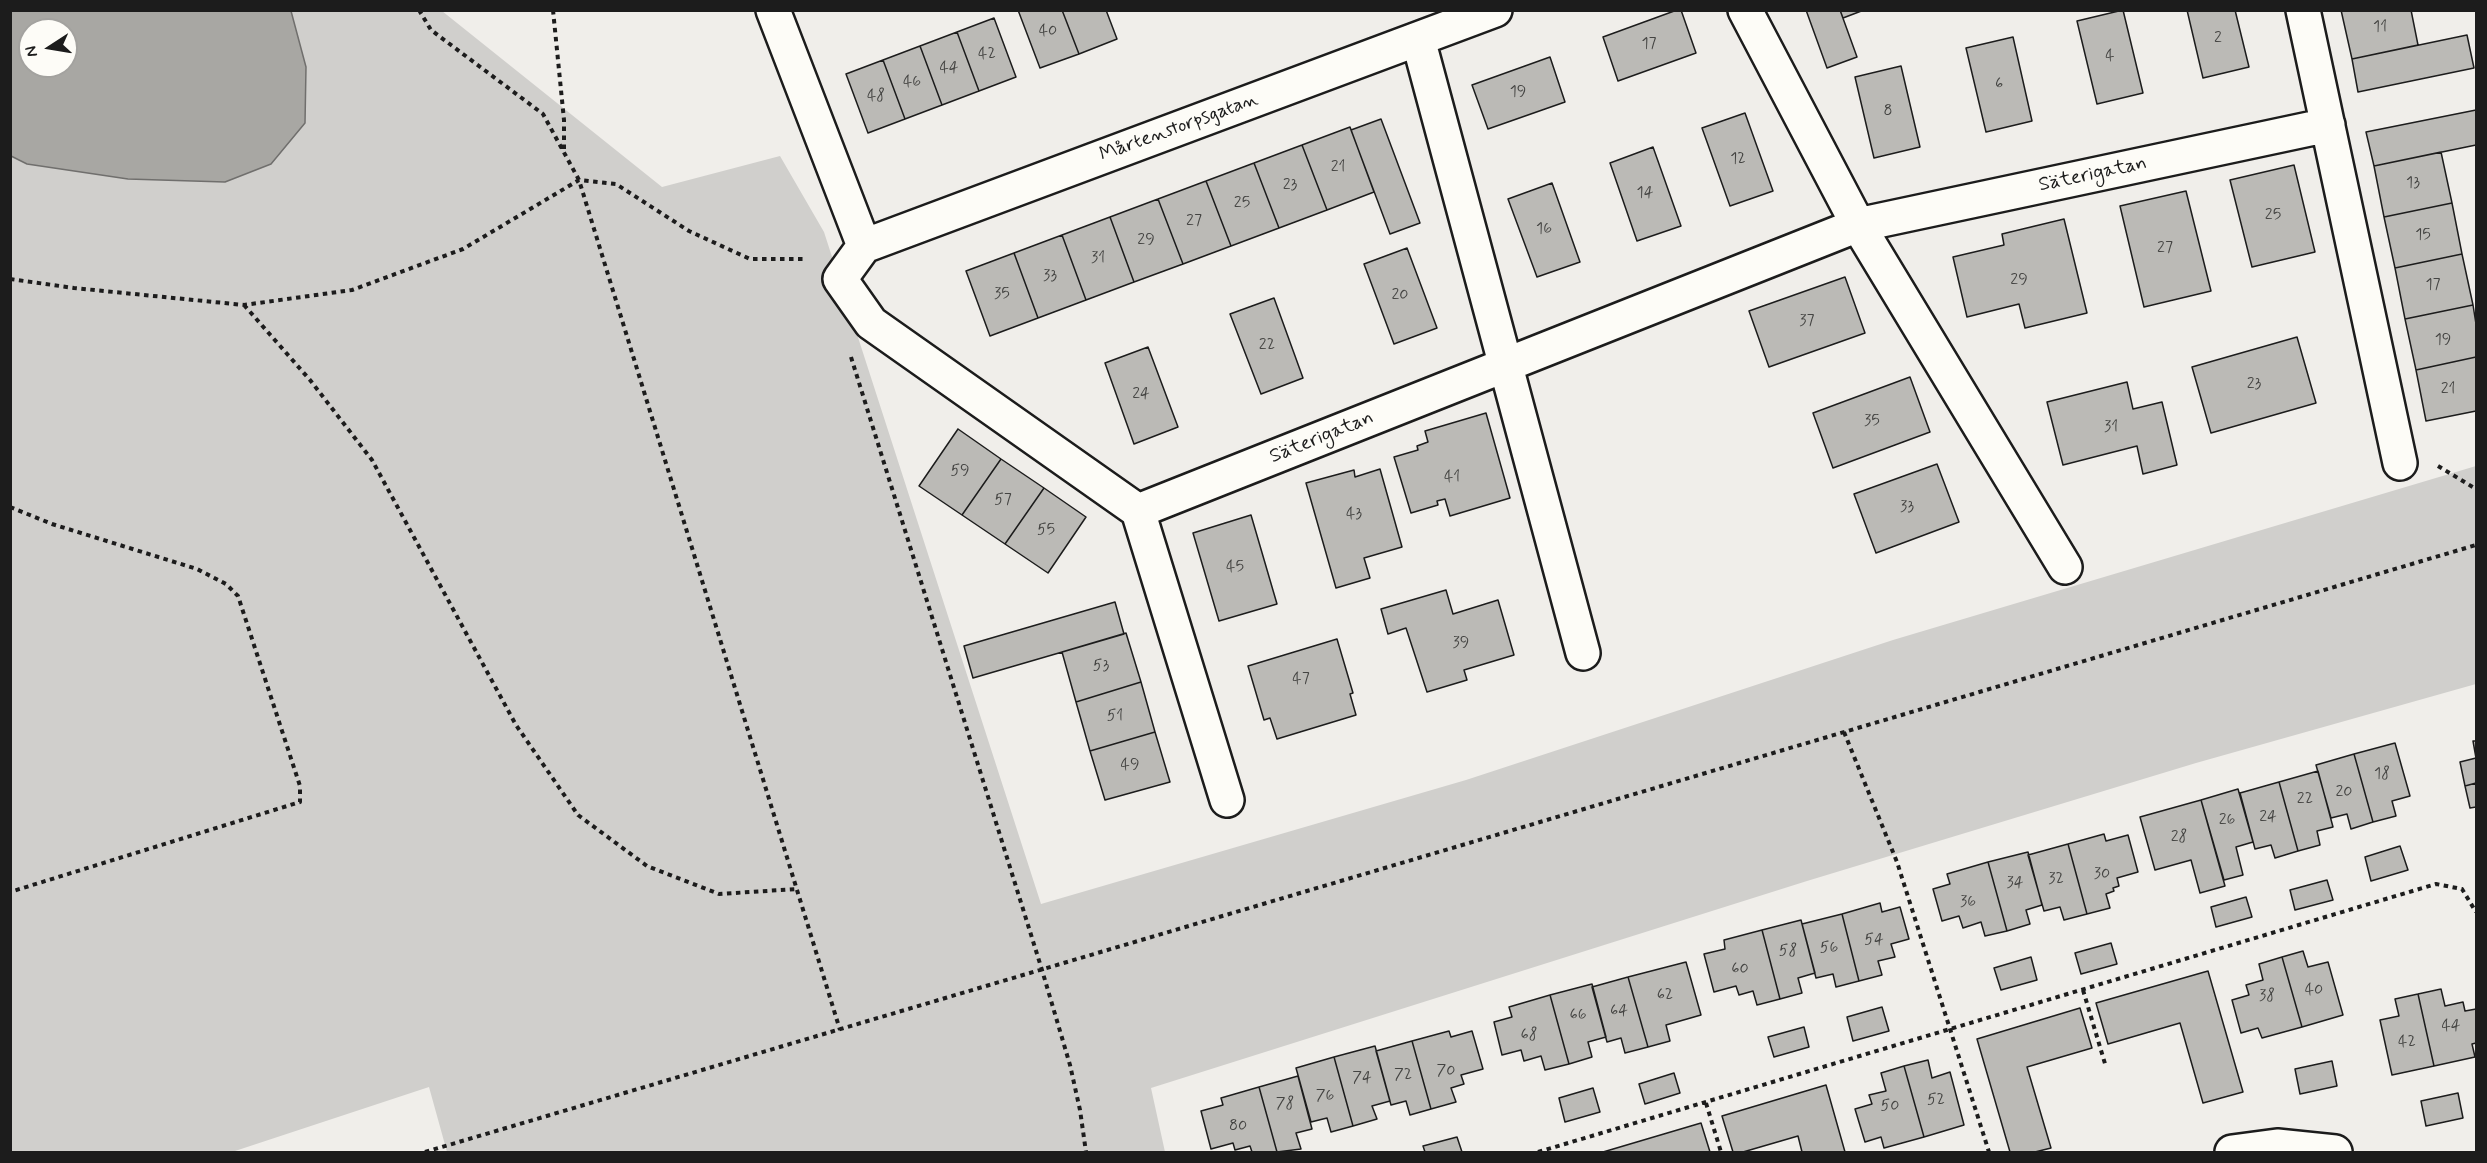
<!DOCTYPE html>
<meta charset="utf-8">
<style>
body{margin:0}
#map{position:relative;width:2487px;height:1163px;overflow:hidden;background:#f0eeea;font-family:Mynerve,sans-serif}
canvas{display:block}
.frame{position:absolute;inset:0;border:12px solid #1c1c1c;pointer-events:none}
.north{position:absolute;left:18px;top:18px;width:60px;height:60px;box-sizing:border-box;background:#fdfcf7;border:2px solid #a3a29f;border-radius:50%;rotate:258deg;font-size:16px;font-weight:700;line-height:24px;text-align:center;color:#1c1c1c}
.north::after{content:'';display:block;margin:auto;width:21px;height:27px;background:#1c1c1c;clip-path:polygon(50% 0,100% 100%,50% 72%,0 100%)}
</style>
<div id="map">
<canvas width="2487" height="1163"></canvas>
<div class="frame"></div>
<div class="north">N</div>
</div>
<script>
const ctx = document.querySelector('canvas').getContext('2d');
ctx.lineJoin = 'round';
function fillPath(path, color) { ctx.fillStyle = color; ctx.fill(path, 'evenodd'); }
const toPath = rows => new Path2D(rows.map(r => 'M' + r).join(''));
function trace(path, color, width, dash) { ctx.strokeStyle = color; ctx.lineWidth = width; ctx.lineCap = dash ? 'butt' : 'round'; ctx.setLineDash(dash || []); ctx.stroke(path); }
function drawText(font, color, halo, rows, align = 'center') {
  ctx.font = font + ' Mynerve,sans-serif'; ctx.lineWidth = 4.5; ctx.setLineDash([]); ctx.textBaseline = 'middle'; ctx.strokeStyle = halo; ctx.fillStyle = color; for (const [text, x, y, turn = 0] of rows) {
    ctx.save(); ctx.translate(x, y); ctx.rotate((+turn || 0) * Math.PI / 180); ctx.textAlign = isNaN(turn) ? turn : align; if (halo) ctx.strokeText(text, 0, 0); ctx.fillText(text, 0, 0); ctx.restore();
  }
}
fillPath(toPath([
 [10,11,442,11,662,187,780,156,824,232,1041,904,1466,780,1893,640,2476,466,2476,684,2196,763,1807,881,1151,1088,1165,1152,447,1152,429,1087,232,1152,11,1152],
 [30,30,66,30,66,66,30,66]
]), '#d0cfcc');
const water = toPath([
 [10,11,291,11,306,67,305,123,271,164,225,182,128,179,27,164,11,156,10,11],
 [30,30,66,30,66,66,30,66,30,30]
]);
fillPath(water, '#a8a7a3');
trace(water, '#706f6d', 1.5);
const building = toPath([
 [1018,10,1062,10,1079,54,1040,68,1018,10],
 [1062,10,1106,10,1117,39,1079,54,1062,10],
 [1677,10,1681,10,1696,53,1618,81,1603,37,1677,10],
 [1806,10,1840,10,1857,57,1827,68,1806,10],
 [1840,10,1864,10,1843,18,1840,10],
 [2123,10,2143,93,2097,104,2077,21,2123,10],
 [2187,10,2235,10,2249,67,2203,78,2187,10],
 [2341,10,2411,10,2418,45,2352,59,2341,10],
 [994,18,1016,77,979,91,957,32,994,18],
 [957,32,979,91,942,105,920,46,957,32],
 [2467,35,2474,68,2358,92,2352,59,2467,35],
 [2013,37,2032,121,1986,132,1966,48,2013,37],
 [920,46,942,105,905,119,883,60,920,46],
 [1550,57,1565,102,1488,129,1472,85,1550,57],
 [883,60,905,119,868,133,846,74,883,60],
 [1901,66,1920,147,1874,158,1855,77,1901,66],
 [2476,110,2476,145,2374,166,2366,132,2476,110],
 [1745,113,1773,191,1730,206,1702,128,1745,113],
 [1381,119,1420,223,1390,234,1351,130,1381,119],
 [1350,127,1374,192,1327,210,1302,145,1350,127],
 [1302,145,1327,210,1279,228,1254,163,1302,145],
 [1653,147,1681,226,1637,241,1610,163,1653,147],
 [2441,152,2452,203,2384,217,2374,166,2441,152],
 [1254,163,1279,228,1231,246,1206,181,1254,163],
 [2294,165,2315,252,2252,267,2230,180,2294,165],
 [1206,181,1231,246,1183,264,1158,199,1206,181],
 [1552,183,1580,262,1537,277,1508,199,1552,183],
 [2186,191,2211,291,2144,307,2120,206,2186,191],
 [1158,199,1183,264,1134,282,1110,217,1158,199],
 [2452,203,2462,254,2395,268,2384,217,2452,203],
 [1110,217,1134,282,1086,300,1062,235,1110,217],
 [2064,219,2087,313,2025,328,2019,304,1967,317,1953,257,2004,245,2002,234,2064,219],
 [1062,235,1086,300,1038,318,1014,253,1062,235],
 [1407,248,1437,328,1394,344,1364,264,1407,248],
 [1014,253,1038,318,990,336,966,271,1014,253],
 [2462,254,2473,305,2405,319,2395,268,2462,254],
 [1845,277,1865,333,1769,367,1749,311,1845,277],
 [1274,298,1303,378,1261,394,1230,314,1274,298],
 [2473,305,2476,324,2476,357,2416,370,2405,319,2473,305],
 [2297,337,2316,403,2211,433,2192,367,2297,337],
 [1148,347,1178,427,1134,444,1105,363,1148,347],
 [2476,357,2476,411,2426,421,2416,370,2476,357],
 [1910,377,1930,432,1833,468,1813,413,1910,377],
 [2127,382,2133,409,2162,402,2177,465,2143,474,2137,446,2063,465,2047,402,2127,382],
 [1486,413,1510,498,1450,516,1445,499,1437,501,1438,505,1411,513,1394,457,1418,450,1417,446,1428,442,1425,431,1486,413],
 [958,429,1001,459,962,515,919,486,958,429],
 [1001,459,1044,488,1005,544,962,515,1001,459],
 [1937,464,1959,522,1876,553,1854,494,1937,464],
 [1380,469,1402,547,1364,558,1370,578,1336,588,1306,483,1354,470,1355,477,1380,469],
 [1044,488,1086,517,1048,573,1005,544,1044,488],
 [1251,515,1277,604,1219,621,1193,533,1251,515],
 [1446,590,1453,614,1498,600,1514,655,1464,670,1467,680,1427,692,1406,628,1388,634,1381,609,1446,590],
 [1115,602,1124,634,973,678,964,646,1115,602],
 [1126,633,1141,682,1076,702,1062,652,1126,633],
 [1337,639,1353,693,1350,694,1356,715,1277,739,1270,718,1264,720,1248,666,1337,639],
 [1141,682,1155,732,1090,751,1076,702,1141,682],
 [1155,732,1170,782,1105,800,1090,751,1155,732],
 [2473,741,2476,741,2476,783,2465,786,2460,762,2476,758,2473,741],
 [2395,743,2410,796,2392,801,2396,816,2373,822,2354,754,2395,743],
 [2354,754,2373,822,2351,829,2347,814,2331,818,2316,765,2354,754],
 [2318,771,2333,827,2317,831,2320,845,2298,851,2279,782,2318,771],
 [2279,782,2298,851,2275,858,2271,845,2255,849,2240,793,2279,782],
 [2476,783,2476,807,2470,808,2465,786,2476,783],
 [2238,789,2253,842,2236,847,2243,875,2224,880,2201,800,2238,789],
 [2201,800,2225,886,2200,893,2191,860,2155,870,2140,817,2201,800],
 [2104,834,2106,841,2128,835,2138,872,2117,878,2119,886,2113,888,2114,891,2106,894,2110,908,2087,914,2068,844,2104,834],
 [2068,844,2087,914,2064,920,2060,907,2044,911,2028,855,2068,844],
 [2400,846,2408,870,2371,881,2365,857,2400,846],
 [2028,852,2042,905,2026,910,2030,924,2007,931,1988,862,2028,852],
 [1988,862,2007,931,1985,936,1981,922,1963,928,1959,916,1942,921,1933,889,1950,884,1947,874,1988,862],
 [2327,880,2333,900,2295,910,2290,890,2327,880],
 [2246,897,2252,917,2216,927,2211,907,2246,897],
 [1880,903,1882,912,1900,907,1909,939,1891,944,1895,957,1878,961,1882,975,1859,981,1842,914,1880,903],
 [1842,914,1859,981,1836,987,1833,974,1816,978,1802,924,1842,914],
 [1801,920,1815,973,1798,978,1802,993,1780,999,1762,930,1801,920],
 [1762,930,1780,999,1757,1005,1753,991,1739,995,1736,986,1714,992,1704,954,1725,949,1724,940,1762,930],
 [2111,943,2117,964,2081,974,2075,953,2111,943],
 [2303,951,2308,967,2328,962,2343,1015,2302,1027,2282,957,2303,951],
 [2031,957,2037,980,2001,990,1994,968,2031,957],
 [2282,957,2302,1027,2262,1038,2258,1028,2241,1033,2232,1000,2249,995,2246,985,2263,980,2259,964,2282,957],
 [1686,962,1701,1015,1666,1025,1670,1041,1648,1047,1628,977,1686,962],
 [2208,971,2243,1092,2203,1103,2180,1023,2108,1044,2096,1003,2208,971],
 [1628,977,1648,1047,1625,1053,1621,1038,1607,1042,1592,987,1628,977],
 [1592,984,1606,1037,1588,1042,1592,1057,1569,1064,1550,995,1592,984],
 [2441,989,2445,1006,2463,1002,2465,1011,2476,1009,2476,1043,2472,1044,2475,1057,2434,1066,2418,994,2441,989],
 [2418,994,2434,1066,2392,1075,2380,1020,2399,1016,2395,999,2418,994],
 [1550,995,1569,1064,1545,1070,1541,1056,1524,1061,1521,1050,1502,1055,1494,1022,1512,1017,1509,1007,1550,995],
 [1882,1007,1889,1031,1853,1041,1847,1017,1882,1007],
 [2080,1008,2092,1048,2027,1067,2051,1148,2035,1152,2010,1152,1977,1039,2080,1008],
 [1804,1027,1809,1047,1774,1057,1768,1037,1804,1027],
 [1449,1031,1451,1037,1472,1031,1483,1069,1461,1075,1464,1084,1451,1088,1456,1102,1431,1109,1412,1041,1449,1031],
 [1412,1041,1431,1109,1410,1115,1406,1101,1391,1105,1376,1051,1412,1041],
 [1375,1046,1390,1101,1372,1106,1377,1119,1353,1126,1334,1057,1375,1046],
 [1334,1057,1353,1126,1331,1132,1327,1118,1311,1122,1296,1068,1334,1057],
 [1928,1060,1932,1078,1950,1072,1964,1125,1924,1137,1904,1066,1928,1060],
 [2332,1061,2337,1086,2300,1094,2295,1069,2332,1061],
 [1904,1066,1924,1137,1884,1148,1881,1137,1865,1142,1855,1109,1872,1104,1869,1095,1886,1091,1881,1073,1904,1066],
 [1674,1073,1680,1093,1645,1104,1639,1084,1674,1073],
 [1298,1076,1312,1129,1296,1133,1301,1149,1277,1152,1259,1087,1298,1076],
 [1826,1085,1845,1152,1802,1152,1798,1136,1743,1152,1733,1152,1722,1116,1826,1085],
 [1259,1087,1277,1152,1252,1152,1250,1146,1235,1150,1233,1143,1211,1149,1201,1111,1223,1105,1221,1098,1259,1087],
 [1593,1088,1600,1112,1565,1122,1559,1098,1593,1088],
 [2458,1093,2463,1118,2426,1126,2421,1101,2458,1093],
 [1701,1123,1710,1152,1603,1152,1701,1123],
 [1457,1137,1462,1152,1425,1152,1423,1146,1457,1137]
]);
fillPath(building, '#bbbab6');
trace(building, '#1c1c1c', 1.5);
const street = toPath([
 [773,10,864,246],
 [1745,10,1858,225,2065,567],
 [2303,10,2400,463],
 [1418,39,1583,653],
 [1138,511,1858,225,2328,125],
 [1227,800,1138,511,871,323,840,279,864,246,1495,10],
 [2232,1152,2277,1146,2335,1152]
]);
trace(street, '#1c1c1c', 38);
trace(toPath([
 [419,10,431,30,543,114,579,180,840,1030],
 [553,10,564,120,564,152],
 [10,279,74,288,244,305,352,290,463,249,579,180,616,184,689,231,750,259,807,259],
 [244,305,310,380,372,460,516,725,578,815,647,866,719,894,797,889],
 [851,357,1042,970,1070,1065,1080,1110,1086,1152],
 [2438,466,2476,489],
 [10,507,52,524,197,569,226,584,238,596,300,786,300,802,10,892],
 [1844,732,1897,862,1989,1152],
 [2083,990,2106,1067],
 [1706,1103,1721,1152],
 [425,1152,2476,545],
 [1538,1152,2436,884,2462,889,2476,912]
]), '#1c1c1c', 4, [4.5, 4.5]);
trace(street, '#fdfcf7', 33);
drawText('16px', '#444442', null, [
 ["11",2380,28],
 ["40",1048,32],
 ["2",2218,39],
 ["17",1649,45],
 ["42",987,55],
 ["4",2110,57],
 ["44",949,69],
 ["46",912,83],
 ["6",1999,85],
 ["19",1518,93],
 ["48",876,97],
 ["8",1888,112],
 ["12",1738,160],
 ["21",1338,168],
 ["13",2413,184],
 ["23",1290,186],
 ["14",1645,194],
 ["25",1242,204],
 ["25",2273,216],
 ["27",1194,222],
 ["16",1544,230],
 ["15",2423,236],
 ["29",1146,241],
 ["27",2165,249],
 ["31",1098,259],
 ["33",1050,277],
 ["29",2019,281],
 ["17",2433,286],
 ["35",1002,295],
 ["20",1400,296],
 ["37",1807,322],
 ["19",2443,341],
 ["22",1267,346],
 ["23",2254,385],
 ["21",2448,390],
 ["24",1141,395],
 ["35",1872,422],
 ["31",2111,428],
 ["59",960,472],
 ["41",1452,478],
 ["57",1003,501],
 ["33",1907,508],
 ["43",1354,515],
 ["55",1046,531],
 ["45",1235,568],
 ["39",1461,644],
 ["53",1101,667],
 ["47",1301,680],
 ["51",1115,717],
 ["49",1130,766],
 ["18",2382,775],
 ["20",2344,793],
 ["22",2305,800],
 ["24",2268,818],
 ["26",2227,821],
 ["28",2179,838],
 ["30",2102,875],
 ["32",2056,880],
 ["34",2015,884],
 ["36",1968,903],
 ["54",1874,941],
 ["56",1829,949],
 ["58",1788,952],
 ["60",1740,970],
 ["40",2314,991],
 ["62",1665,996],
 ["38",2267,997],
 ["64",1619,1012],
 ["66",1578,1016],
 ["44",2451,1027],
 ["68",1529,1036],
 ["42",2407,1043],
 ["70",1446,1072],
 ["72",1403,1076],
 ["74",1362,1079],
 ["76",1325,1097],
 ["52",1936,1101],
 ["78",1285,1105],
 ["50",1890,1107],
 ["80",1238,1127]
]);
drawText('20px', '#1c1c1c', '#fdfcf7', [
 ["Mårtenstorpsgatan",1179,128,-20],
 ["Säterigatan",2093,175,-12],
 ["Säterigatan",1322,438,-22]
]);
</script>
